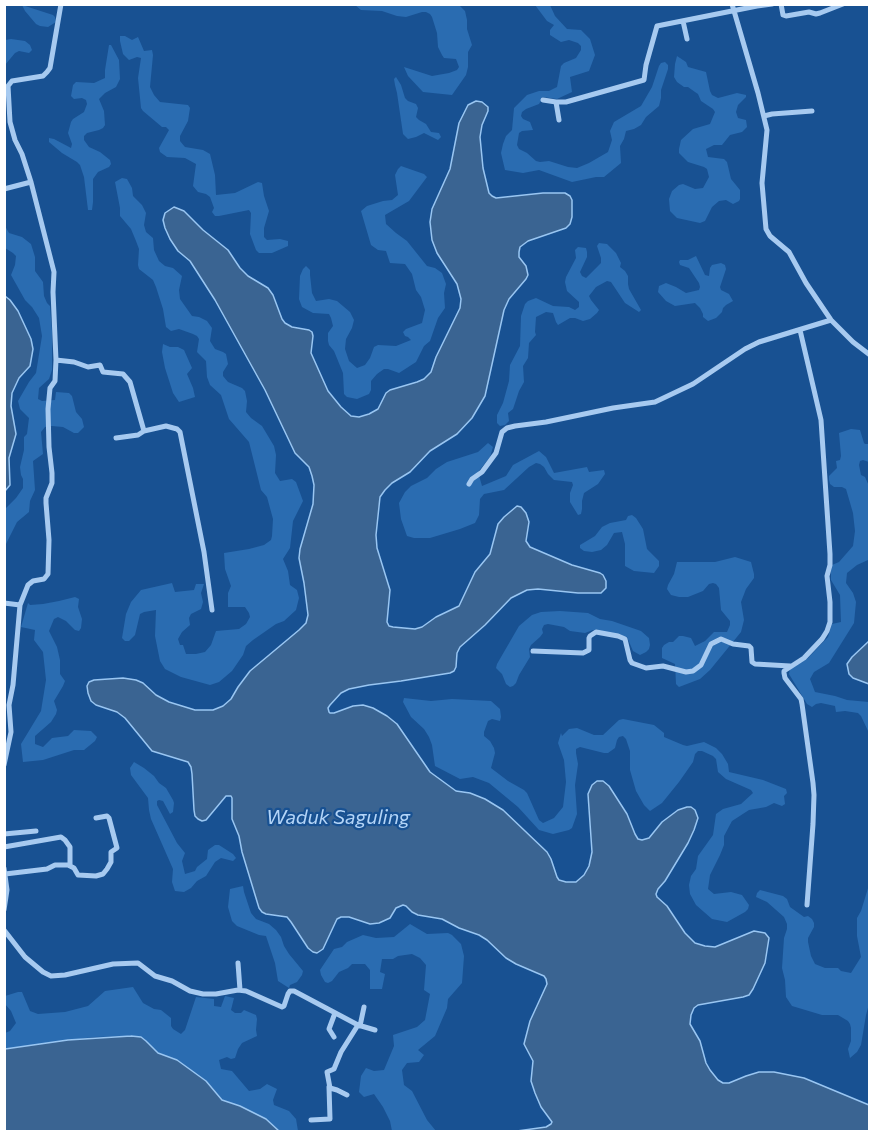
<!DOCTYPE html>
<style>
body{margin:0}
#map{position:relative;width:874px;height:1136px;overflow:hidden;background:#185192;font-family:Commissioner,sans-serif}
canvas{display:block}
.frame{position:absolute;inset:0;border:6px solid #fff;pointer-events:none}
</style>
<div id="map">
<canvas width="874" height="1136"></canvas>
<div class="frame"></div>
</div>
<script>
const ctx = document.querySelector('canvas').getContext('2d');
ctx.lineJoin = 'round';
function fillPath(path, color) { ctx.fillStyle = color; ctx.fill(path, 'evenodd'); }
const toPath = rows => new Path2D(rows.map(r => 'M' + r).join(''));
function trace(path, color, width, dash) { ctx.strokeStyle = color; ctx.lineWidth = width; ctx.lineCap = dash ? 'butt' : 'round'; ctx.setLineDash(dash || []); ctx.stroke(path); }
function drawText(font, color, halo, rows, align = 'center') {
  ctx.font = font + ' Commissioner,sans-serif'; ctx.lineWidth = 4.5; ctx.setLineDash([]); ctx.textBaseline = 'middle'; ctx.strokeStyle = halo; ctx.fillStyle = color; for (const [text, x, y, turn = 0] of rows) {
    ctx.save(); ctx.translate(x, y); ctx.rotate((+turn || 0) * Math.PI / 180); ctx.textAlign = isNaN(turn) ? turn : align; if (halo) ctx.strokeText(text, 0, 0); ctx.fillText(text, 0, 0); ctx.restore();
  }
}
fillPath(toPath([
 [22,5,53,15,55,17,56,22,48,27,40,26,36,24,25,11],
 [453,5,459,5,465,11,467,20,467,29,472,45,468,52,468,67,466,75,452,95,423,92,408,76,404,67,432,76,449,73,457,70,459,67,456,59,444,58,442,55,438,47,437,33,432,17,430,14,426,12,422,12,406,17,397,16,382,11,361,10,355,5],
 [535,5,550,5,555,16,567,29,581,30,590,39,595,55,589,71,570,77,572,92,557,99,543,97,539,104,526,109,522,112,521,116,523,119,530,122,533,130,522,131,519,133,517,145,519,149,527,153,536,161,540,162,549,161,568,167,577,168,589,163,608,152,612,140,610,131,614,122,641,106,652,87,659,66,661,63,665,62,668,65,668,69,661,90,661,98,659,106,646,117,641,125,634,129,626,131,624,139,620,146,621,163,604,177,596,177,572,182,539,170,523,173,505,170,501,153,503,144,506,136,512,130,514,108,527,95,539,91,549,91,557,87,561,66,564,63,576,58,581,50,581,46,578,43,569,40,561,42,550,35,550,30,554,25,547,21],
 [120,36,125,36,132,40,138,37,144,51,152,50,153,55,150,87,154,95,160,102,188,105,190,108,188,121,180,136,180,141,185,147,203,150,210,154,215,175,216,195,235,193,258,182,262,183,264,196,269,211,264,228,264,237,267,240,280,239,288,241,288,246,272,253,259,253,256,250,250,234,251,213,249,210,219,216,215,216,212,212,214,208,210,197,206,194,198,192,193,186,196,164,185,158,167,157,160,152,159,148,169,130,166,127,162,127,143,111,141,108,138,78,141,58,137,57,129,60,123,54,120,41],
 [11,39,25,41,30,45,32,50,29,53,19,51,15,53,5,65,5,40],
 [109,45,111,45,119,60,120,79,116,87,105,93,99,99,104,111,105,125,103,128,99,130,87,133,84,136,84,140,89,147,100,152,110,160,111,164,109,167,98,172,93,179,93,202,92,210,88,210,84,177,80,165,77,162,62,153,49,142,49,138,54,139,71,148,72,144,68,133,71,122,73,119,84,112,87,104,86,100,82,98,74,99,71,96,73,85,76,82,94,83,105,78,105,70],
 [677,56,686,62,688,67,706,72,710,91,712,95,718,98,722,97,737,93,746,95,746,97,738,105,736,112,738,118,746,120,747,127,742,132,730,135,722,145,714,145,706,149,708,157,724,159,727,162,731,179,740,190,740,199,739,201,733,204,726,200,719,201,712,207,705,221,700,223,677,218,670,211,669,199,672,191,679,185,683,184,695,189,703,188,709,177,707,169,704,167,688,162,679,153,679,149,681,140,693,129,710,124,715,112,713,109,701,101,698,94,695,92,688,87,684,87,677,82,674,77,675,64],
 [396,77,401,85,405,98,408,101,416,104,418,108,416,117,419,120,426,124,431,132,439,133,441,137,438,140,424,133,416,137,408,139,403,134,397,93,395,85,394,79],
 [401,166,424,174,427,177,409,201,385,215,386,224,396,233,407,241,427,266,435,268,442,273,446,284,444,293,445,308,438,318,430,341,424,346,416,362,399,373,388,369,384,369,377,374,371,381,371,390,369,394,357,399,347,397,344,394,343,373,334,351,329,345,328,341,328,333,333,326,331,318,329,314,313,313,302,307,299,299,300,276,303,269,306,266,310,270,310,275,312,293,316,301,329,299,337,301,350,312,354,320,352,328,346,339,345,349,349,361,357,368,365,365,370,358,374,347,378,345,396,346,411,340,408,337,405,336,403,332,406,329,422,323,425,310,421,297,416,290,412,274,405,264,390,263,386,251,378,250,371,245,361,211,367,206,383,201,392,200,398,195,395,175,398,169],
 [122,178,127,179,132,188,133,196,142,205,146,213,144,225,146,232,153,238,154,250,159,261,165,266,173,268,182,276,179,290,180,299,192,316,199,317,207,321,212,328,210,341,215,349,223,352,226,354,228,364,223,372,223,376,228,382,242,388,245,391,247,401,246,412,251,418,262,426,274,446,276,455,275,473,280,481,292,479,296,482,303,501,293,521,290,548,283,559,288,571,290,585,297,590,299,598,296,610,284,621,276,624,253,640,246,646,243,655,232,671,219,682,210,685,181,677,165,669,160,661,155,636,156,610,144,612,140,614,135,635,129,641,125,641,122,638,126,614,131,602,141,590,172,583,175,592,194,590,196,584,204,584,201,593,203,602,201,609,191,614,189,618,190,625,182,632,178,639,180,645,183,645,186,654,196,654,205,652,211,645,216,631,239,629,246,624,250,617,249,613,245,607,228,607,228,593,231,586,225,569,224,553,249,549,264,545,271,540,272,536,273,519,267,497,261,490,249,442,229,419,221,395,210,385,207,377,206,361,197,352,199,339,197,336,193,334,179,329,171,331,166,327,163,309,156,287,153,280,139,269,138,265,139,249,136,241,131,229,120,216,120,208,115,182],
 [5,226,9,233,22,237,31,244,35,257,35,271,43,282,44,296,47,303,50,306,52,331,52,370,49,379,39,388,38,399,42,401,55,400,56,392,69,393,72,396,76,412,82,419,84,427,78,433,74,433,63,427,52,426,45,427,41,432,43,454,33,461,35,490,30,501,29,512,17,522,5,546,5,509,16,498,23,488,23,479,21,475,20,467,24,450,24,437,27,434,29,418,20,409,18,401,29,382,36,373,42,336,39,318,32,307,25,300,11,275,15,265,16,256,13,253,5,248],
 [599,243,607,244,616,253,621,263,620,267,625,271,628,276,628,284,629,289,641,310,639,312,625,303,611,282,607,281,596,287,589,296,591,300,599,310,597,313,590,319,583,321,575,318,570,318,558,325,556,322,553,313,546,312,536,317,535,332,536,335,529,343,528,358,523,366,524,382,519,391,513,409,508,413,509,421,505,425,500,426,497,423,497,415,503,403,509,381,510,365,520,346,521,316,525,304,528,301,536,298,553,306,569,307,575,310,579,307,579,302,567,291,565,282,566,277,576,258,575,250,578,247,586,248,587,252,587,257,580,272,582,276,586,278,601,263,601,258,597,246],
 [696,256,705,275,709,276,710,268,712,265,721,263,725,265,726,269,720,287,721,290,729,294,733,301,726,305,723,308,722,312,716,318,708,321,703,317,703,314,700,308,695,303,675,306,666,301,658,292,659,286,666,283,676,287,686,293,699,290,700,287,699,283,689,268,680,265,679,262,680,260,688,260],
 [163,344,170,347,178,347,184,350,192,368,187,374,193,388,195,397,179,402,173,393,165,368,162,352],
 [851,429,860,430,864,443,865,444,869,444,869,462,863,460,860,461,859,465,861,475,865,477,869,486,869,558,868,560,857,565,847,573,846,583,853,593,856,602,854,623,829,663,814,672,810,679,815,692,835,696,847,700,869,702,869,733,861,716,858,713,845,711,836,712,835,706,821,703,816,704,812,707,807,704,789,674,790,669,808,658,828,637,832,624,841,622,840,595,831,580,831,571,832,565,839,562,853,546,855,531,853,513,846,489,842,487,834,487,830,484,829,480,829,476,837,468,836,461,840,460,841,456,839,433],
 [488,443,493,447,490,457,478,472,482,486,506,476,513,465,539,451,546,457,554,473,587,467,589,472,604,470,605,474,598,484,584,493,582,501,582,509,581,514,578,515,570,502,570,493,573,485,572,482,554,480,548,474,544,467,540,464,536,463,529,467,504,490,484,494,480,499,479,515,475,523,460,529,430,538,414,538,407,536,401,519,399,503,405,492,411,486,427,478,436,469,447,462,478,452],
 [632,515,636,518,643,529,647,549,659,561,659,566,654,573,634,571,625,566,625,544,622,532,614,533,607,545,601,550,592,552,584,551,580,548,580,545,595,536,602,527,610,523,626,520,628,516],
 [735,557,751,562,754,574,754,578,746,589,741,602,744,620,741,632,710,670,700,679,679,687,676,684,675,664,662,658,662,648,664,645,669,642,673,642,679,636,683,636,691,638,695,646,705,641,714,632,727,632,730,625,730,621,721,610,719,588,716,584,713,583,709,584,703,591,688,597,679,597,671,595,667,589,668,585,674,574,677,562,715,562],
 [75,597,79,599,78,607,82,619,81,628,79,631,75,630,66,621,58,617,54,619,49,631,57,647,60,660,60,674,65,681,63,686,54,701,57,710,56,714,51,722,35,736,35,744,43,747,52,738,68,736,74,730,91,731,97,737,95,741,84,750,74,750,43,760,23,762,21,744,41,711,46,680,43,652,34,640,35,630,21,627,28,603,30,605,43,604,59,601],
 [560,611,588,613,600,619,612,621,641,631,649,638,650,645,649,649,646,652,640,655,633,651,627,637,593,630,585,633,570,631,564,627,548,624,544,625,542,629,543,633,540,637,531,645,529,649,530,657,519,675,516,683,513,686,510,687,506,684,502,674,496,668,497,664,519,626,532,615,541,612],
 [404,698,431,701,452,699,491,701,500,709,501,717,500,721,492,719,488,721,484,732,484,736,490,741,494,748,495,753,491,768,508,781,524,790,527,793,539,820,543,823,554,818,563,807,566,782,564,760,558,743,561,733,562,736,569,729,577,728,594,735,603,735,619,720,623,719,654,725,664,733,664,737,683,745,687,746,704,742,716,748,722,754,728,764,729,772,763,780,786,789,787,793,784,796,785,804,782,806,774,803,766,807,749,810,732,821,724,836,724,845,720,855,710,875,708,889,714,894,731,892,742,895,749,905,748,909,745,912,727,922,712,919,696,905,690,894,689,885,691,876,696,869,698,856,713,835,716,814,723,809,741,804,753,793,751,790,726,779,718,772,716,759,713,756,702,751,698,751,695,754,693,762,679,782,662,803,650,811,644,805,636,791,630,770,630,751,626,739,623,736,619,737,617,740,615,748,608,753,604,753,580,747,576,749,576,753,578,764,575,785,577,814,572,828,569,830,553,834,539,830,518,807,489,783,473,777,460,779,435,766,432,745,429,737,424,729,411,717,403,702],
 [134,762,144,768,154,776,159,783,166,788,173,800,174,803,173,812,170,814,163,801,159,800,157,801,157,805,177,843,185,853,182,861,185,874,195,871,197,867,207,859,208,850,215,845,219,845,233,854,236,858,233,861,221,858,215,862,206,876,197,881,191,888,184,892,175,891,172,882,173,869,151,819,149,810,148,798,131,775,130,768],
 [869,885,870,978,868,981,869,985,869,1004,866,1015,861,1045,857,1052,850,1058,848,1049,851,1041,851,1028,850,1024,848,1021,838,1015,822,1015,792,1006,786,997,785,980,782,968,784,938,787,929,787,924,784,917,767,902,756,897,757,893,760,890,783,896,787,899,790,907,804,917,808,916,812,919,814,923,814,927,808,938,808,942,811,956,815,964,825,968,838,968,841,971,851,973,861,957,857,936,857,918,861,911],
 [243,886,244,892,251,913,256,919,269,924,276,930,281,937,284,946,289,954,303,971,302,975,297,982,290,985,289,988,278,981,275,963,266,936,259,935,237,926,232,921,228,907,230,889],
 [410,924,427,934,448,933,452,935,461,944,464,956,462,983,448,999,447,1008,435,1036,418,1050,424,1055,419,1062,407,1063,402,1070,404,1085,412,1091,427,1120,436,1131,392,1131,390,1121,383,1107,374,1094,364,1097,359,1092,361,1076,366,1068,374,1071,384,1070,394,1046,393,1035,417,1027,425,1020,430,994,424,990,426,965,420,958,412,954,398,956,393,959,382,959,380,972,385,974,382,989,370,989,370,970,365,964,352,964,348,968,339,972,332,981,328,983,325,982,321,975,320,970,334,949,342,947,347,942,363,935,376,938,394,937],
 [133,987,143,1003,154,1009,161,1010,171,1018,171,1026,173,1029,181,1034,185,1030,196,997,214,999,214,1006,221,1007,225,996,234,998,231,1010,235,1013,241,1013,244,1010,256,1015,257,1019,256,1030,257,1036,242,1043,238,1049,235,1058,231,1059,227,1057,219,1060,221,1069,232,1071,249,1091,260,1089,267,1084,277,1089,273,1100,274,1105,289,1111,296,1119,298,1131,279,1131,266,1119,240,1106,222,1100,212,1087,177,1060,158,1053,146,1041,141,1037,131,1036,94,1037,5,1049,5,1033,10,1031,16,1023,11,1011,5,1004,5,996,18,992,22,992,30,1011,38,1014,65,1012,88,1006,105,991]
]), '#2a6cb1');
const water = toPath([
 [476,101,482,102,488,107,488,111,482,125,480,137,483,168,489,193,492,196,496,198,543,193,565,193,570,196,572,200,572,217,570,224,566,228,528,241,520,247,519,252,519,257,526,266,528,275,526,279,509,299,504,310,485,396,472,418,457,434,430,451,410,472,392,483,385,490,380,497,376,535,377,548,390,590,387,622,389,626,393,627,415,629,422,627,436,617,459,606,475,572,490,554,498,524,504,517,517,506,521,507,526,513,529,522,526,541,530,547,572,565,600,573,603,575,606,581,606,588,601,593,578,593,538,589,527,590,511,598,485,625,460,647,457,653,456,667,454,671,450,673,401,681,369,685,349,689,341,693,330,705,328,708,329,712,330,713,334,713,353,706,363,705,373,708,387,716,397,724,430,772,456,791,470,793,485,799,503,810,547,852,551,859,557,877,559,880,566,882,576,882,584,875,589,866,592,852,588,794,592,785,597,781,603,781,609,786,627,814,635,834,638,839,642,840,649,838,662,822,678,810,687,807,691,807,695,810,698,818,694,830,688,843,665,881,658,889,656,894,657,897,667,906,685,933,695,943,705,946,715,947,754,931,765,933,769,938,765,963,753,989,749,995,743,997,698,1005,694,1008,691,1015,690,1024,700,1041,706,1063,710,1070,718,1080,723,1083,729,1083,746,1076,759,1072,774,1072,804,1078,869,1105,869,1131,517,1131,546,1127,551,1124,552,1122,541,1107,535,1093,531,1081,533,1061,524,1044,530,1021,547,984,546,979,544,976,516,964,506,958,487,940,479,935,459,928,442,919,418,915,412,912,406,906,403,905,396,908,390,918,379,923,370,924,349,917,341,917,337,919,323,949,317,953,313,952,308,948,291,922,287,917,266,914,262,912,259,908,242,852,239,836,232,819,232,798,231,796,226,796,206,820,202,821,198,819,195,816,194,810,192,774,191,767,188,762,152,751,125,718,117,712,96,705,91,701,88,693,87,686,89,682,94,680,123,678,136,680,143,683,156,695,169,702,195,710,213,710,223,706,231,699,238,687,250,671,299,630,306,623,308,615,304,583,299,558,300,549,313,504,314,485,312,476,309,467,295,453,265,390,215,300,190,261,178,251,170,239,165,228,163,220,165,213,174,207,184,211,203,230,228,250,240,268,248,276,268,288,273,295,282,319,285,323,292,327,309,330,312,332,313,336,311,353,328,391,341,407,351,416,359,417,369,414,378,409,386,393,390,390,417,382,424,379,431,372,436,357,460,308,461,299,457,284,437,253,432,240,430,222,432,209,450,169,459,123,468,105,476,101],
 [5,296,10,300,18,311,31,339,33,349,30,366,19,378,12,393,11,406,16,434,9,458,10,485,5,491,5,296],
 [869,641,869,684,853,678,849,674,847,664,852,657,869,641],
 [131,1036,141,1037,146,1041,158,1053,177,1060,206,1081,222,1100,240,1106,266,1119,279,1131,5,1131,5,1049,68,1040,131,1036]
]);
fillPath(water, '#3a6492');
trace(water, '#99c6f2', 1.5);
trace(toPath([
 [732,4,758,93,767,130,762,183,766,229,770,236,789,252,806,283,831,320,853,342,870,355],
 [781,4,783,15,786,16,809,12,816,14,820,13,843,4],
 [683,21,687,39],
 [543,100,556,102,566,102,644,80,646,65,657,26,757,6,772,4],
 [556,102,559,120],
 [764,116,772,114,812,111],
 [4,189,31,182],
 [800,330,821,420,830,554,830,565,827,576,830,602,830,622,827,631,822,639,804,658,784,671,784,673,785,678,801,699,802,704,813,783,814,795,813,824,807,905],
 [56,360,74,362,88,367,100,365,103,372,123,374,130,382,144,431,166,426,177,429,180,432,204,552,212,610],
 [116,438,138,435,144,431],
 [469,484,472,479,482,472,496,453,502,432,507,428,515,426,546,422,613,408,655,402,693,384,745,349,759,342,831,320],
 [4,603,20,605],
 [533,651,583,653,589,650,589,638,590,636,596,632,618,636,625,639,630,660,632,663,646,668,663,666,686,672,693,671,701,665,711,644,721,639,733,644,749,646,751,648,752,662,755,664,790,666],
 [4,765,11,732,9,705,13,685,20,605,28,585,33,581,44,579,48,574,49,540,46,503,46,498,52,483,52,473,49,447,48,409,50,388,55,381,56,360,53,292,54,272,31,182,22,154,15,140,10,122,8,86,12,81,43,76,47,72,50,68,61,4],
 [4,834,36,831],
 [4,847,61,837,65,840,70,847,70,865],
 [4,868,7,890,4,910],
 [5,874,47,869,55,865,68,865,74,868,78,875,96,876,103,874,107,869,111,862,111,852,117,848,109,818,107,816,96,818],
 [4,930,25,957,43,972,51,976,65,975,113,964,138,963,155,976,172,981,190,991,203,994,216,994,238,990,246,991,282,1007,284,1006,288,994,290,991,294,991,358,1025,375,1030],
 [238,963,240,990],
 [360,1026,364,1007],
 [334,1037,329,1029,335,1013],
 [347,1095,337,1090,330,1088,327,1072,334,1069,341,1052,358,1025],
 [311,1120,330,1119,329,1087]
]), '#a7caf0', 5);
drawText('italic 20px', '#b3d4f7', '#185192', [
 ["Waduk Saguling",338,817]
]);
</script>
